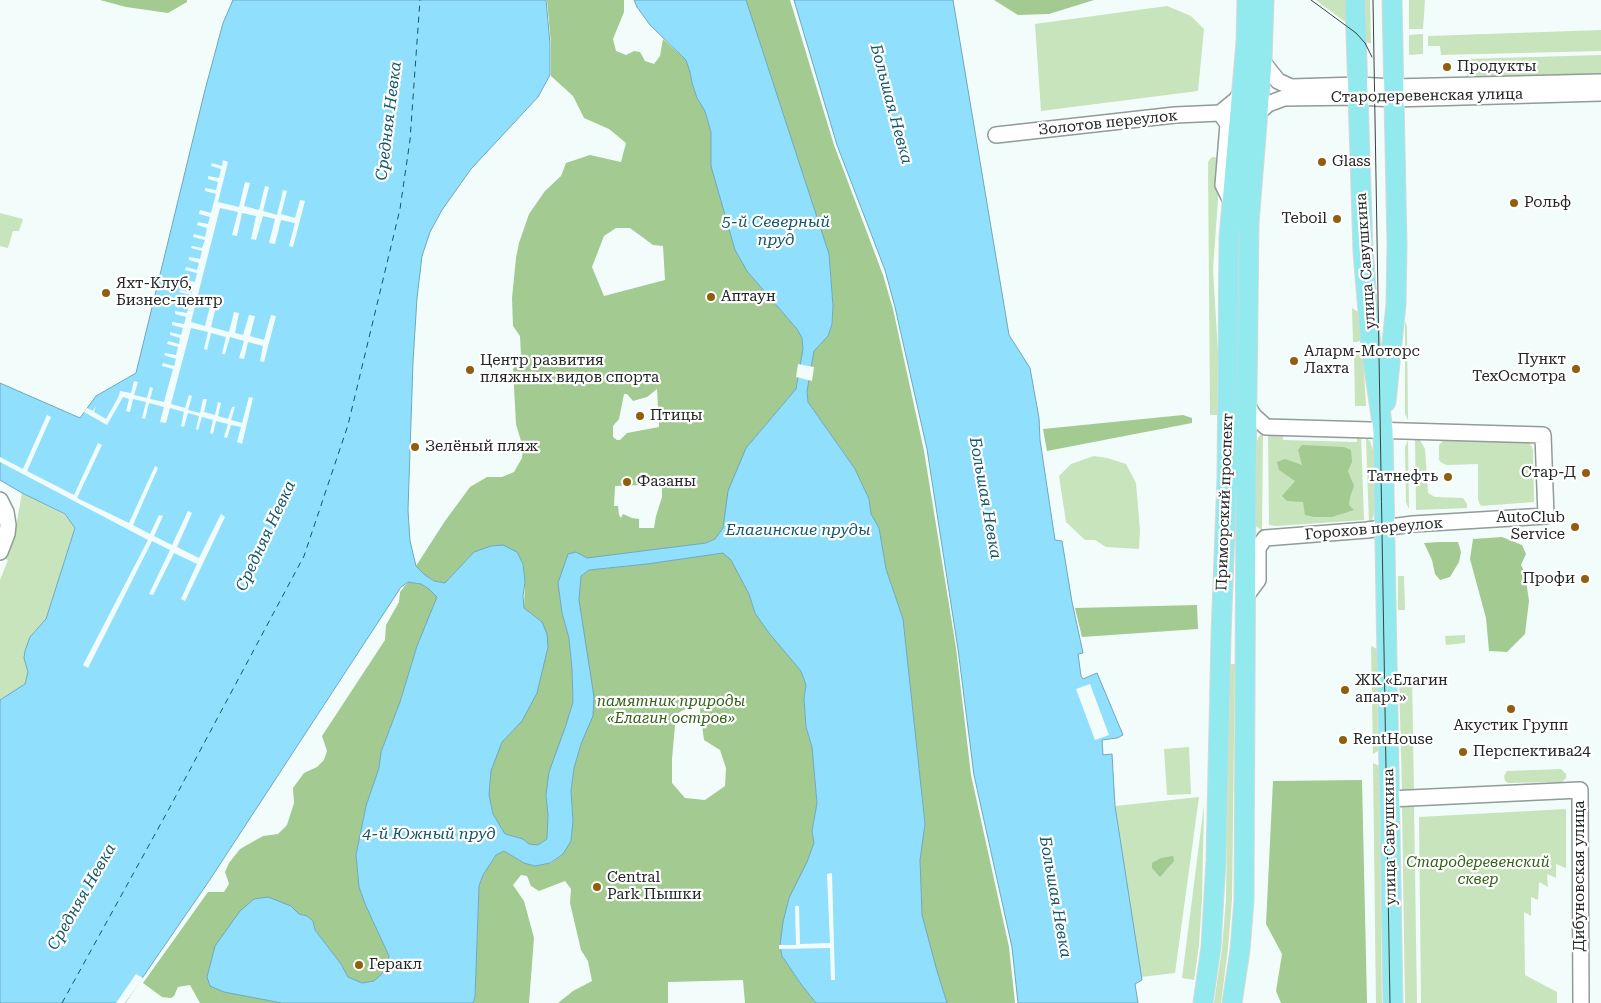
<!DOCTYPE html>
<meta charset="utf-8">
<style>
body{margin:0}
canvas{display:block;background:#f2fcfa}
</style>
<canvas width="1601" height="1003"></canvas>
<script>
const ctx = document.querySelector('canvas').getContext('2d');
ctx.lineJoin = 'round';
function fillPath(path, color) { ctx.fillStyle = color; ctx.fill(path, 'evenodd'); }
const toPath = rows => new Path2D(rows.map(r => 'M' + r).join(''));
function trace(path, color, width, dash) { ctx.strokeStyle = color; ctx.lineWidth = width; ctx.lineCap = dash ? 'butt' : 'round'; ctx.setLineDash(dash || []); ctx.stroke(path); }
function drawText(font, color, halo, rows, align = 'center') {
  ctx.font = font + ' "Roboto Serif",serif'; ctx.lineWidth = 4.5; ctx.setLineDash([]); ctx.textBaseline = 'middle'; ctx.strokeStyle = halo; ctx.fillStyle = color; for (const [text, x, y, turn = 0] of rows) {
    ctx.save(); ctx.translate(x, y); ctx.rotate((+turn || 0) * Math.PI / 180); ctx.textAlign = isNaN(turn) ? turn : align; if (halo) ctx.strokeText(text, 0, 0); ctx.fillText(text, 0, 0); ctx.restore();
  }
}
fillPath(toPath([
 [1316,0,1348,0,1349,25],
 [1363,0,1370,0,1371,43,1368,43,1363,38],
 [1409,0,1425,0,1423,29,1409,29],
 [1167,6,1191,16,1204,29,1198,91,1041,111,1035,24],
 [1601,30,1601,51,1441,55,1440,46,1428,46,1428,36],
 [1423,34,1423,54,1409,55,1409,35],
 [1601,55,1601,76,1467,79,1466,59],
 [1212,157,1221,158,1213,269,1218,353,1217,415,1210,415,1208,162],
 [0,213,23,219,19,231,13,231,8,248,0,246],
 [1352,308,1360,313,1361,340,1358,342,1353,342],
 [1405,321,1407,327,1408,420,1405,414],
 [1354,352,1360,352,1363,354,1366,406,1355,406],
 [1268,432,1283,432,1283,440,1357,442,1357,435,1361,435,1364,520,1277,526,1269,525],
 [1263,434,1262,531,1256,526,1255,522,1256,443,1259,436],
 [1366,438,1370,441,1373,450,1375,511,1372,520,1369,524],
 [1415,438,1420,440,1425,449,1428,493,1435,497,1463,498,1467,504,1467,508,1416,510],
 [1446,438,1527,442,1531,445,1533,450,1534,502,1481,506,1478,500,1478,464,1447,465,1442,463,1439,460,1439,445],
 [1408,440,1409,509,1406,502,1405,447],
 [1094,456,1107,458,1126,464,1136,483,1140,530,1139,549,1106,547,1095,540,1085,540,1066,522,1059,476,1071,464],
 [22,493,65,515,75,528,46,619,30,637,24,658,28,672,25,684,0,700,0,580,8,560,5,559,16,526],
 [1398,576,1404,576,1405,610,1398,610],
 [1465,635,1465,643,1446,645,1445,636],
 [1371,646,1377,649,1378,751,1373,754],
 [1229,664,1235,664,1232,899,1228,949,1221,1003,1214,1003,1222,948,1226,899],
 [1404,675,1412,675,1414,791,1402,790,1399,680],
 [1189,747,1191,794,1167,795,1164,749],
 [1373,763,1379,766,1382,1003,1376,1003],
 [1561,769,1566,774,1566,778,1562,782,1508,783,1505,781,1504,776,1507,771],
 [1199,797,1175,973,1141,977,1115,806],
 [1414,803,1417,1003,1405,1003,1402,806],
 [1204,805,1202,899,1199,945,1194,980,1182,978],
 [1566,809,1566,868,1556,864,1556,878,1547,874,1548,887,1539,882,1538,900,1531,897,1531,916,1524,912,1525,975,1557,992,1557,1003,1421,1003,1419,817]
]), '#c8e4bd');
fillPath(toPath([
 [100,0,187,0,187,2,168,13,126,7],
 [547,0,624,0,624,12,613,39,616,51,626,55,634,51,640,52,645,61,654,64,660,56,663,39,686,60,690,71,692,83,697,98,705,111,711,132,711,166,747,271,797,329,802,338,803,349,796,389,746,448,726,510,723,528,715,539,706,543,587,558,576,552,563,571,558,583,562,613,569,638,572,669,573,702,546,795,548,815,547,839,538,845,529,844,523,839,505,834,493,814,489,795,490,771,502,742,522,721,542,622,524,608,525,582,523,564,517,552,474,552,445,583,434,581,425,575,416,566,445,521,470,487,487,477,502,477,514,472,522,458,523,448,516,424,513,369,521,356,520,336,513,326,512,298,516,258,519,243,529,214,545,191,561,176,566,163,590,155,621,162,626,143,609,129,584,118,573,96,551,76,551,44],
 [616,228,630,228,653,245,663,246,665,280,604,296,592,267,604,236],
 [657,389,659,427,627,433,620,440,617,440,613,437,613,426,619,419,624,394,627,394,633,401,647,397],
 [642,485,662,486,662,497,656,516,654,528,639,528,639,519,632,518,623,514,621,518,619,515,618,506,614,506,615,486],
 [746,0,790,0,834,145,883,275,893,309,924,451,956,648,971,775,1009,947,1015,1003,947,1003,933,958,922,915,920,860,925,823,903,619,886,569,879,528,871,514,869,499,855,469,808,402,807,391,814,351,828,336,832,324,833,306,829,254],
 [994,0,1094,0,1049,14,1018,15],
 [1183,415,1192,418,1192,423,1047,451,1043,429],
 [1302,445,1344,447,1351,450,1352,462,1348,471,1354,486,1350,497,1349,505,1354,510,1332,517,1314,517,1305,515,1303,502,1287,501,1282,496,1295,481,1279,470,1277,462,1285,459,1302,465,1298,450],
 [1502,537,1522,545,1526,554,1521,565,1525,573,1529,601,1525,634,1507,652,1489,651,1486,618,1470,559,1473,539],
 [1440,542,1458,542,1461,552,1459,562,1450,577,1440,580,1435,574,1432,560,1424,543],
 [723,553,731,559,749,594,755,613,769,633,801,671,806,685,804,699,806,727,812,747,817,803,812,831,814,843,780,945,782,956,801,984,816,1003,745,1003,743,980,668,982,668,1003,558,1003,573,991,592,981,588,961,581,950,570,903,571,889,565,881,539,891,531,886,527,876,521,875,513,885,524,901,534,938,529,1003,473,1003,475,997,479,886,483,875,496,855,504,851,524,863,535,866,551,863,563,854,573,821,571,791,574,768,581,744,579,600,581,576,589,570,647,564],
 [699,702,704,740,720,750,726,768,725,786,705,800,685,798,672,783,672,759,676,714],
 [408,582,421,584,429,589,438,597,417,646,400,702,381,752,379,768,366,806,356,855,359,887,366,906,389,956,386,970,375,981,362,983,348,977,341,964,315,930,312,921,307,916,299,914,291,906,224,992,282,1003,200,1003,190,985,178,987,174,996,171,998,162,997,143,983,208,892,224,892,229,884,225,872,229,863,240,849,263,836,278,834,287,825,294,803,293,788,304,773,317,767,324,760,327,751,322,736,385,640,386,625,399,602,400,592],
 [1197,605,1198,629,1082,637,1075,608],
 [1362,780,1367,1003,1281,1003,1276,991,1282,954,1266,924,1273,781],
 [1173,856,1174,861,1160,877,1152,868,1152,863,1161,858]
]), '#a2ca91');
const water = toPath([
 [233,0,546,0,550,44,550,75,538,97,471,169,442,210,430,232,422,256,417,298,413,362,408,510,410,541,416,566,425,575,434,581,445,583,474,552,491,546,503,545,517,552,523,564,525,582,523,596,524,608,542,622,547,634,548,647,537,693,522,721,502,742,491,771,489,795,493,814,505,834,523,839,529,844,538,845,547,839,548,815,546,795,549,772,566,725,573,702,572,669,569,638,562,613,558,583,568,554,576,552,587,558,706,543,715,539,723,528,728,491,746,448,796,389,803,349,802,338,797,329,747,271,735,250,711,166,711,132,705,111,697,98,692,83,690,72,686,60,650,25,637,7,634,0,746,0,829,254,833,306,832,324,828,336,814,351,807,391,808,402,855,469,869,499,871,514,879,528,886,569,903,619,925,824,920,860,922,915,937,971,947,1003,816,1003,801,984,782,956,780,945,783,922,789,898,807,862,814,843,812,831,817,803,812,747,806,727,804,699,806,685,801,671,769,633,755,613,749,594,731,560,723,553,647,564,589,570,581,576,579,600,594,697,593,716,581,744,574,768,571,791,573,821,571,841,563,854,550,863,535,866,524,863,504,851,496,855,483,875,479,886,475,997,473,1003,282,1003,224,992,210,986,207,977,215,946,240,911,254,899,268,897,291,906,299,914,307,916,313,921,315,930,341,964,348,977,362,983,374,981,386,970,389,956,366,906,359,887,356,855,366,806,379,768,381,752,400,702,417,646,437,597,429,589,421,584,408,582,401,587,209,881,125,1003,0,1003,0,700,25,684,28,672,24,658,25,651,30,637,46,619,75,528,65,514,22,493,0,480,0,383,80,418,96,396,136,373,205,90,223,23,233,0],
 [794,0,953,0,1009,335,1030,368,1039,418,1040,440,1055,540,1062,541,1072,602,1083,653,1078,654,1081,676,1083,679,1097,673,1123,735,1117,738,1102,740,1103,755,1112,754,1115,806,1142,980,1135,984,1138,1003,1018,1003,1012,947,974,775,958,649,927,449,895,307,885,270,837,145,794,0]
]);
fillPath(water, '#90e0fd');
trace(water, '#6fa8bc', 1);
fillPath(toPath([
 [223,160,228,162,218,202,239,207,245,182,250,183,244,206,259,210,265,186,269,187,263,211,277,215,283,190,287,191,281,214,295,218,300,200,305,201,293,247,289,246,295,223,281,220,275,244,269,243,275,219,263,216,256,240,251,239,256,216,242,213,237,236,232,235,238,212,220,208,191,322,205,326,210,306,216,307,211,327,229,332,234,312,239,313,235,333,243,335,249,315,255,316,250,336,264,340,271,315,276,316,264,362,260,361,263,346,248,342,244,359,239,358,244,341,230,337,225,354,222,354,226,337,211,333,207,350,204,349,208,332,191,328,171,404,185,408,189,395,192,396,188,410,200,413,203,399,207,399,204,412,215,415,218,402,221,403,218,416,228,419,232,407,235,407,231,420,242,423,249,397,253,398,242,444,237,442,241,427,231,425,227,438,224,437,228,424,216,421,213,434,210,433,213,420,202,417,198,430,196,429,199,416,188,413,184,427,181,426,184,412,170,408,166,423,160,422,164,407,149,403,145,419,142,418,146,402,133,399,130,412,126,411,129,399,123,397,107,425,84,412,87,408,93,411,96,406,94,412,106,419,119,396,120,391,131,393,134,381,138,382,134,395,147,398,150,387,153,388,150,399,164,402,173,369,162,366,163,363,174,366,176,359,164,355,165,353,176,355,178,347,167,344,168,341,179,344,180,338,170,335,170,332,181,335,183,328,172,325,172,322,184,324,186,317,175,314,175,311,187,313,189,306,177,303,178,299,190,302,191,295,179,292,180,290,192,293,193,285,182,282,183,279,195,282,197,273,185,270,186,267,197,270,199,263,189,260,189,257,200,259,202,251,191,248,192,246,202,248,205,240,193,237,194,234,205,237,207,228,197,225,198,222,208,224,210,217,199,214,200,210,211,213,216,194,205,191,205,188,216,190,218,182,208,179,208,176,219,178,221,169,211,166,212,163,222,166],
 [798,364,814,367,812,381,796,377],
 [47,415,51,417,27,471,74,495,98,443,102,445,77,498,129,523,155,466,158,468,133,525,150,534,159,515,163,516,154,536,172,545,188,511,192,513,177,547,199,558,221,514,225,517,185,601,181,599,197,564,174,553,153,595,149,594,170,550,152,541,88,668,83,665,148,540,0,462,0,457,23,469],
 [1090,684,1109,735,1095,740,1076,689],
 [832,873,835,980,831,980,830,948,779,949,779,945,796,945,795,906,799,906,800,944,830,943,827,874],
 [136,974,143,978,139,984,125,1003,116,1003]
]), '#f2fcfa');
trace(toPath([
 [62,1003,170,807,304,556,348,425,400,209,410,140,420,0]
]), '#14566a', 1, [6, 5]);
const minor = toPath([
 [1262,61,1278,81,1291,87,1358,85,1394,87,1601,82],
 [1258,113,1268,104,1284,98,1358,97,1394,99,1601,93],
 [996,135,1175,115,1220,113],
 [1232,203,1223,185,1228,124,1220,113,1236,100,1242,92],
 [0,500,6,512,8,525,7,534,0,552],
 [1246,596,1258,580,1258,548,1265,538,1367,530,1413,524,1546,516,1543,435,1266,427,1254,416,1247,405],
 [1389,799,1580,790,1581,1003]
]);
const major = toPath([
 [1355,0,1363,252,1371,347,1383,430,1393,1003],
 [1386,402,1396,304,1397,244,1392,0],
 [1203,1003,1211,947,1216,860,1221,636,1227,479,1229,238,1246,43,1247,0],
 [1232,1003,1240,950,1244,900,1246,483,1249,223,1262,61,1264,0]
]);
trace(minor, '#919b98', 18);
trace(major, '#d7d8d8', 21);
trace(minor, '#fff', 15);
trace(major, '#92e9ee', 19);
trace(toPath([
 [1311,0,1356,33,1365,43,1372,57],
 [1373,0,1390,1003]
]), '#3c4140', 1);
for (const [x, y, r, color] of [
 [1447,67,5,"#905e0d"],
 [1322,162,5,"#905e0d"],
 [1514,203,5,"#905e0d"],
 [1337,219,5,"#905e0d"],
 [106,293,5,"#905e0d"],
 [711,297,5,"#905e0d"],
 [1294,361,5,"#905e0d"],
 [1576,369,5,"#905e0d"],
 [470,370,5,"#905e0d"],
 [640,416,5,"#905e0d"],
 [415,447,5,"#905e0d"],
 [1586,473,5,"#905e0d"],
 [1448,477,5,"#905e0d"],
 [627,482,5,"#905e0d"],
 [1575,527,5,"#905e0d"],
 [1585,579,5,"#905e0d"],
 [1345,690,5,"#905e0d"],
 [1511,709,5,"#905e0d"],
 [1343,740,5,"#905e0d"],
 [1463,752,5,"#905e0d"],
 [597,887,5,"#905e0d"],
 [359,965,5,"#905e0d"]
]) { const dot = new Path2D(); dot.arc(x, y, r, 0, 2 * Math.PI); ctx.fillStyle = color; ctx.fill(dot); trace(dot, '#fff', 2); }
drawText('15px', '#222625', '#fff', [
 ["Продукты",1457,67],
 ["Glass",1332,162],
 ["Рольф",1524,203],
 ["Teboil",1327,219,"right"],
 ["Яхт-Клуб,",116,284],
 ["Бизнес-центр",116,301],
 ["Аптаун",721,297],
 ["Аларм-Моторс",1304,352],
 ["Лахта",1304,369],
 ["Пункт",1566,360,"right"],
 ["ТехОсмотра",1566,377,"right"],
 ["Центр развития",480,361],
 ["пляжных видов спорта",480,378],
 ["Птицы",650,416],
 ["Зелёный пляж",425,447],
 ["Стар-Д",1576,473,"right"],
 ["Татнефть",1438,477,"right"],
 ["Фазаны",637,482],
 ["AutoClub",1565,518,"right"],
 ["Service",1565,535,"right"],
 ["Профи",1575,579,"right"],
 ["ЖК «Елагин",1355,681],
 ["апарт»",1355,698],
 ["Акустик Групп",1511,726,"center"],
 ["RentHouse",1353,740],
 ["Перспектива24",1473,752],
 ["Central",607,878],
 ["Park Пышки",607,895],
 ["Геракл",369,965]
], 'left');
drawText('15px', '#222625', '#fff', [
 ["Стародеревенская улица",1427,96,-1],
 ["Золотов переулок",1108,123,-6],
 ["улица Савушкина",1366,261,-94],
 ["Приморский проспект",1225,502,-88],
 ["Горохов переулок",1374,529,-5],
 ["улица Савушкина",1390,837,-91],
 ["Дибуновская улица",1580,876,-90]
]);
drawText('italic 15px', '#316215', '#fff', [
 ["памятник природы",671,702],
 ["«Елагин остров»",671,719],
 ["Стародеревенский",1478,863],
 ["сквер",1478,880]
]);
drawText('italic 16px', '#14566a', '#fff', [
 ["Большая Невка",891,104,75],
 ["Средняя Невка",389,121,-83],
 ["5-й Северный",776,222],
 ["пруд",776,240],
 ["Большая Невка",985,498,80],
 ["Елагинские пруды",798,530],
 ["Средняя Невка",266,536,-65],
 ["4-й Южный пруд",429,834],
 ["Средняя Невка",82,897,-60],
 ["Большая Невка",1055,897,80]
]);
</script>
